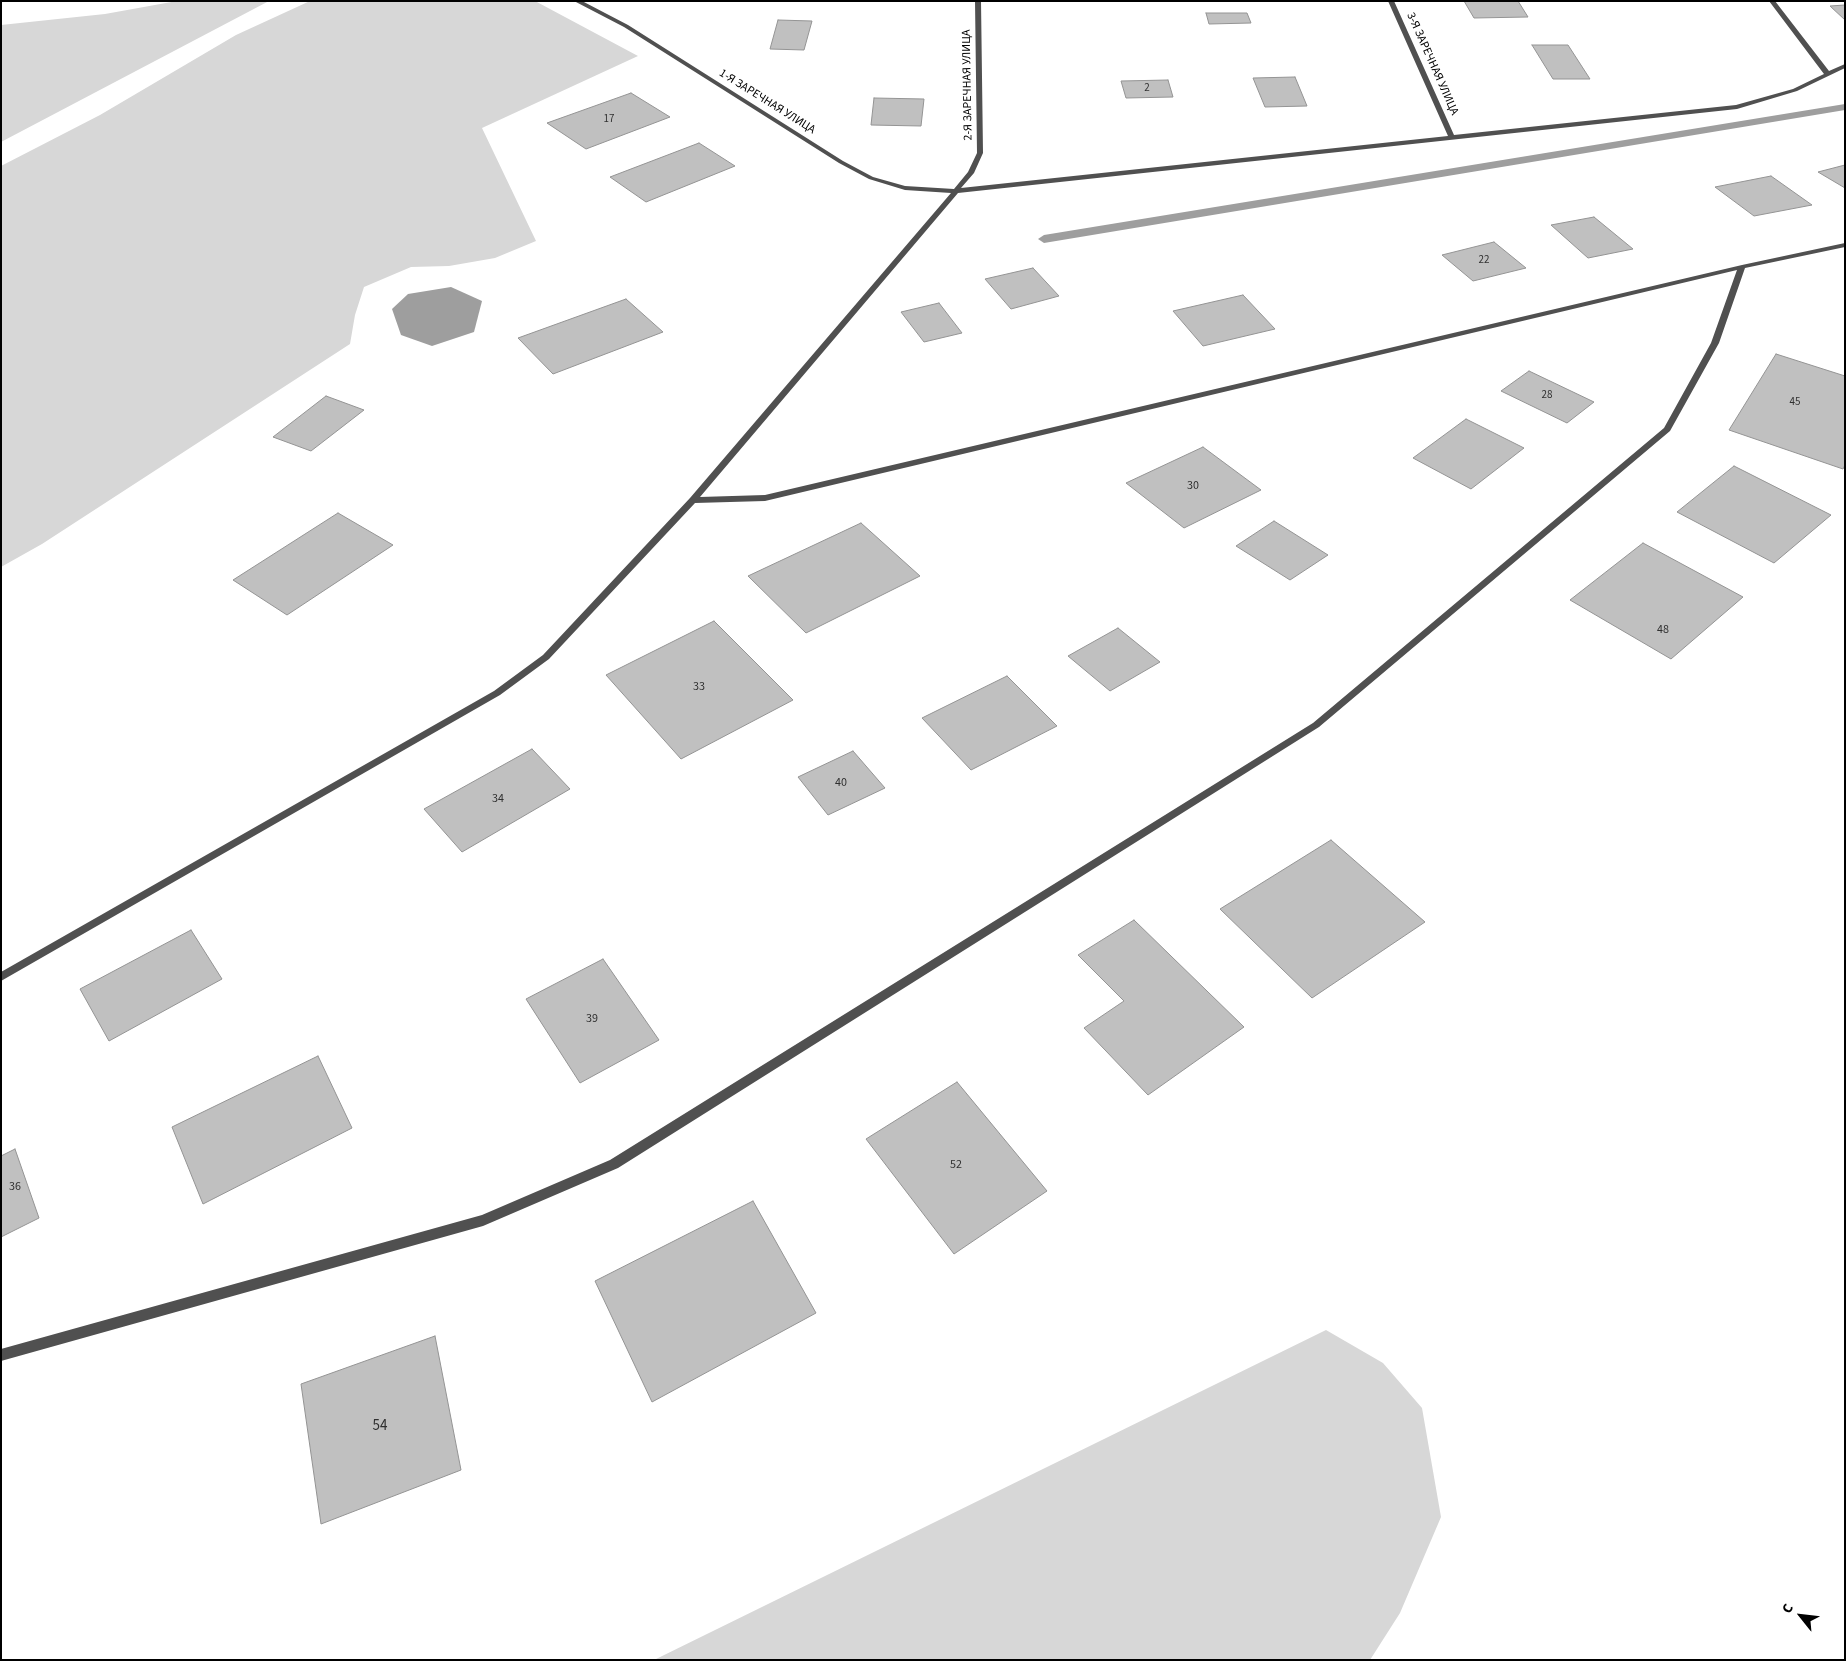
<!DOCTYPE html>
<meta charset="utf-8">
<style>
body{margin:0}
#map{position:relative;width:1846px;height:1661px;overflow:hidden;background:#fff;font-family:"Source Sans 3",sans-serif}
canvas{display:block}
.frame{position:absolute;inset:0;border:2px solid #000;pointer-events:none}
.north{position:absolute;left:1776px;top:1591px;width:50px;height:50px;-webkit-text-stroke:4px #fff;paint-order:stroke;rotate:299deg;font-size:14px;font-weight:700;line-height:20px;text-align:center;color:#000}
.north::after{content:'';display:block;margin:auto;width:18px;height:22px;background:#000;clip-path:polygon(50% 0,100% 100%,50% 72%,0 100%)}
</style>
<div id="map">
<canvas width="1846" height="1661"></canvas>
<div class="frame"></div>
<div class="north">С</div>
</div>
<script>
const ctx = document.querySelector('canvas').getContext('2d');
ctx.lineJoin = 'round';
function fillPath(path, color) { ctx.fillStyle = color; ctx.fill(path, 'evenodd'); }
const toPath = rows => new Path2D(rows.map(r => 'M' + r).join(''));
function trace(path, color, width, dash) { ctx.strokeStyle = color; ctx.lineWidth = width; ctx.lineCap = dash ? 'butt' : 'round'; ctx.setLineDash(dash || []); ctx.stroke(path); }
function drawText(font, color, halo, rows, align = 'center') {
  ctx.font = font + ' "Source Sans 3",sans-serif'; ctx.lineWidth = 5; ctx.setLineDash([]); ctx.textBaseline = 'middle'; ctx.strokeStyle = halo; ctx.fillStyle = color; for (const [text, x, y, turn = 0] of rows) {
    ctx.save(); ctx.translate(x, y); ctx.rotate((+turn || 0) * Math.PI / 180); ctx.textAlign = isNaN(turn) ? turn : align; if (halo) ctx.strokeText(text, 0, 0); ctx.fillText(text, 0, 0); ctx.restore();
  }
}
fillPath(toPath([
 [177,1,269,1,1,142,1,25,105,14],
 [310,1,535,1,638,56,482,128,536,241,495,258,449,266,411,267,364,287,355,315,350,344,42,544,1,567,1,166,100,115,236,35],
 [1326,1330,1383,1363,1422,1408,1441,1517,1400,1613,1370,1660,654,1660]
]), '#d7d7d7');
fillPath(toPath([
 [451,287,482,301,474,332,432,346,401,335,392,309,408,294]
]), '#9e9e9e');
fillPath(toPath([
 [1845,104,1845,110,1044,243,1038,239,1044,235,1845,104]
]), '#9e9e9e');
const building = toPath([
 [1464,1,1518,1,1528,17,1474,18,1464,1],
 [1845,5,1845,20,1830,6,1845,5],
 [1206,13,1247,13,1251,23,1209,24,1206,13],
 [778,20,812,21,804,50,770,49,778,20],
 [1532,45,1568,45,1590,79,1553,79,1532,45],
 [1295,77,1307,106,1265,107,1253,78,1295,77],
 [1168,80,1173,97,1126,98,1121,81,1168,80],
 [631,93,670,117,586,149,547,123,631,93],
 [874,98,924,99,921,126,871,125,874,98],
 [699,143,735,166,646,202,610,177,699,143],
 [1845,165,1845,188,1818,172,1845,165],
 [1771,176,1812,205,1754,216,1715,187,1771,176],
 [1594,217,1633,249,1588,258,1551,225,1594,217],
 [1494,242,1526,268,1473,281,1442,255,1494,242],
 [1033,268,1059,296,1011,309,985,279,1033,268],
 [1243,295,1275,329,1203,346,1173,311,1243,295],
 [626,299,663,332,553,374,518,338,626,299],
 [939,303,962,333,924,342,901,312,939,303],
 [1776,354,1845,376,1845,465,1843,469,1729,430,1776,354],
 [1529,371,1594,402,1567,423,1501,391,1529,371],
 [326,396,364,410,311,451,273,437,326,396],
 [1466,419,1524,448,1471,489,1413,458,1466,419],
 [1203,447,1261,490,1184,528,1126,483,1203,447],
 [1734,466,1831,515,1774,563,1677,512,1734,466],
 [338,513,393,545,287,615,233,580,338,513],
 [1274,521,1328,555,1290,580,1236,546,1274,521],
 [861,523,920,576,806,633,748,576,861,523],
 [1643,543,1743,597,1671,659,1570,600,1643,543],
 [714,621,793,700,681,759,606,675,714,621],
 [1118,628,1160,662,1110,691,1068,656,1118,628],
 [1007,676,1057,726,971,770,922,718,1007,676],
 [532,749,570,789,462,852,424,809,532,749],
 [853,751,885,788,828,815,798,777,853,751],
 [1331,840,1425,922,1312,998,1220,909,1331,840],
 [1134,920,1244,1027,1148,1095,1084,1028,1124,1001,1078,955,1134,920],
 [191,930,222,979,109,1041,80,989,191,930],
 [603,959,659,1040,580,1083,526,999,603,959],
 [318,1056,352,1128,203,1204,172,1127,318,1056],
 [957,1082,1047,1191,954,1254,866,1139,957,1082],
 [15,1149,39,1218,1,1237,1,1156,15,1149],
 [753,1201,816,1313,652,1402,595,1281,753,1201],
 [435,1336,461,1470,321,1524,301,1384,435,1336]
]);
fillPath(building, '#c0c0c0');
trace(building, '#949494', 1);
fillPath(toPath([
 [574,1,582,1,628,25,843,161,873,177,905,186,954,189,968,172,977,153,975,1,981,1,983,153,974,173,961,188,1448,136,1388,1,1394,1,1454,135,1736,105,1793,89,1824,74,1769,1,1775,1,1829,71,1845,64,1845,68,1797,91,1737,109,958,193,700,497,765,495,1742,265,1845,243,1845,247,1745,268,1719,343,1670,431,1319,727,618,1168,483,1226,1,1361,1,1349,482,1215,610,1160,1313,723,1664,428,1711,343,1737,270,765,501,695,503,549,659,500,695,1,981,1,972,494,691,543,655,690,498,951,193,905,190,869,179,839,163,624,27,574,1]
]), '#505050');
drawText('11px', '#303030', null, [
 ["2",1147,89],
 ["17",609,120],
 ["22",1484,261],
 ["28",1547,396],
 ["45",1795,403]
]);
drawText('12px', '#000', '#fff', [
 ["3-Я ЗАРЕЧНАЯ УЛИЦА",1432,64,66],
 ["2-Я ЗАРЕЧНАЯ УЛИЦА",968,85,-91],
 ["1-Я ЗАРЕЧНАЯ УЛИЦА",767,102,32]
]);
drawText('12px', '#303030', null, [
 ["30",1193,486],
 ["48",1663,630],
 ["33",699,687],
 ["40",841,783],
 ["34",498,799],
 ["39",592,1019],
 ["52",956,1165],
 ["36",15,1187]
]);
drawText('15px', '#303030', null, [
 ["54",380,1427]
]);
</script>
